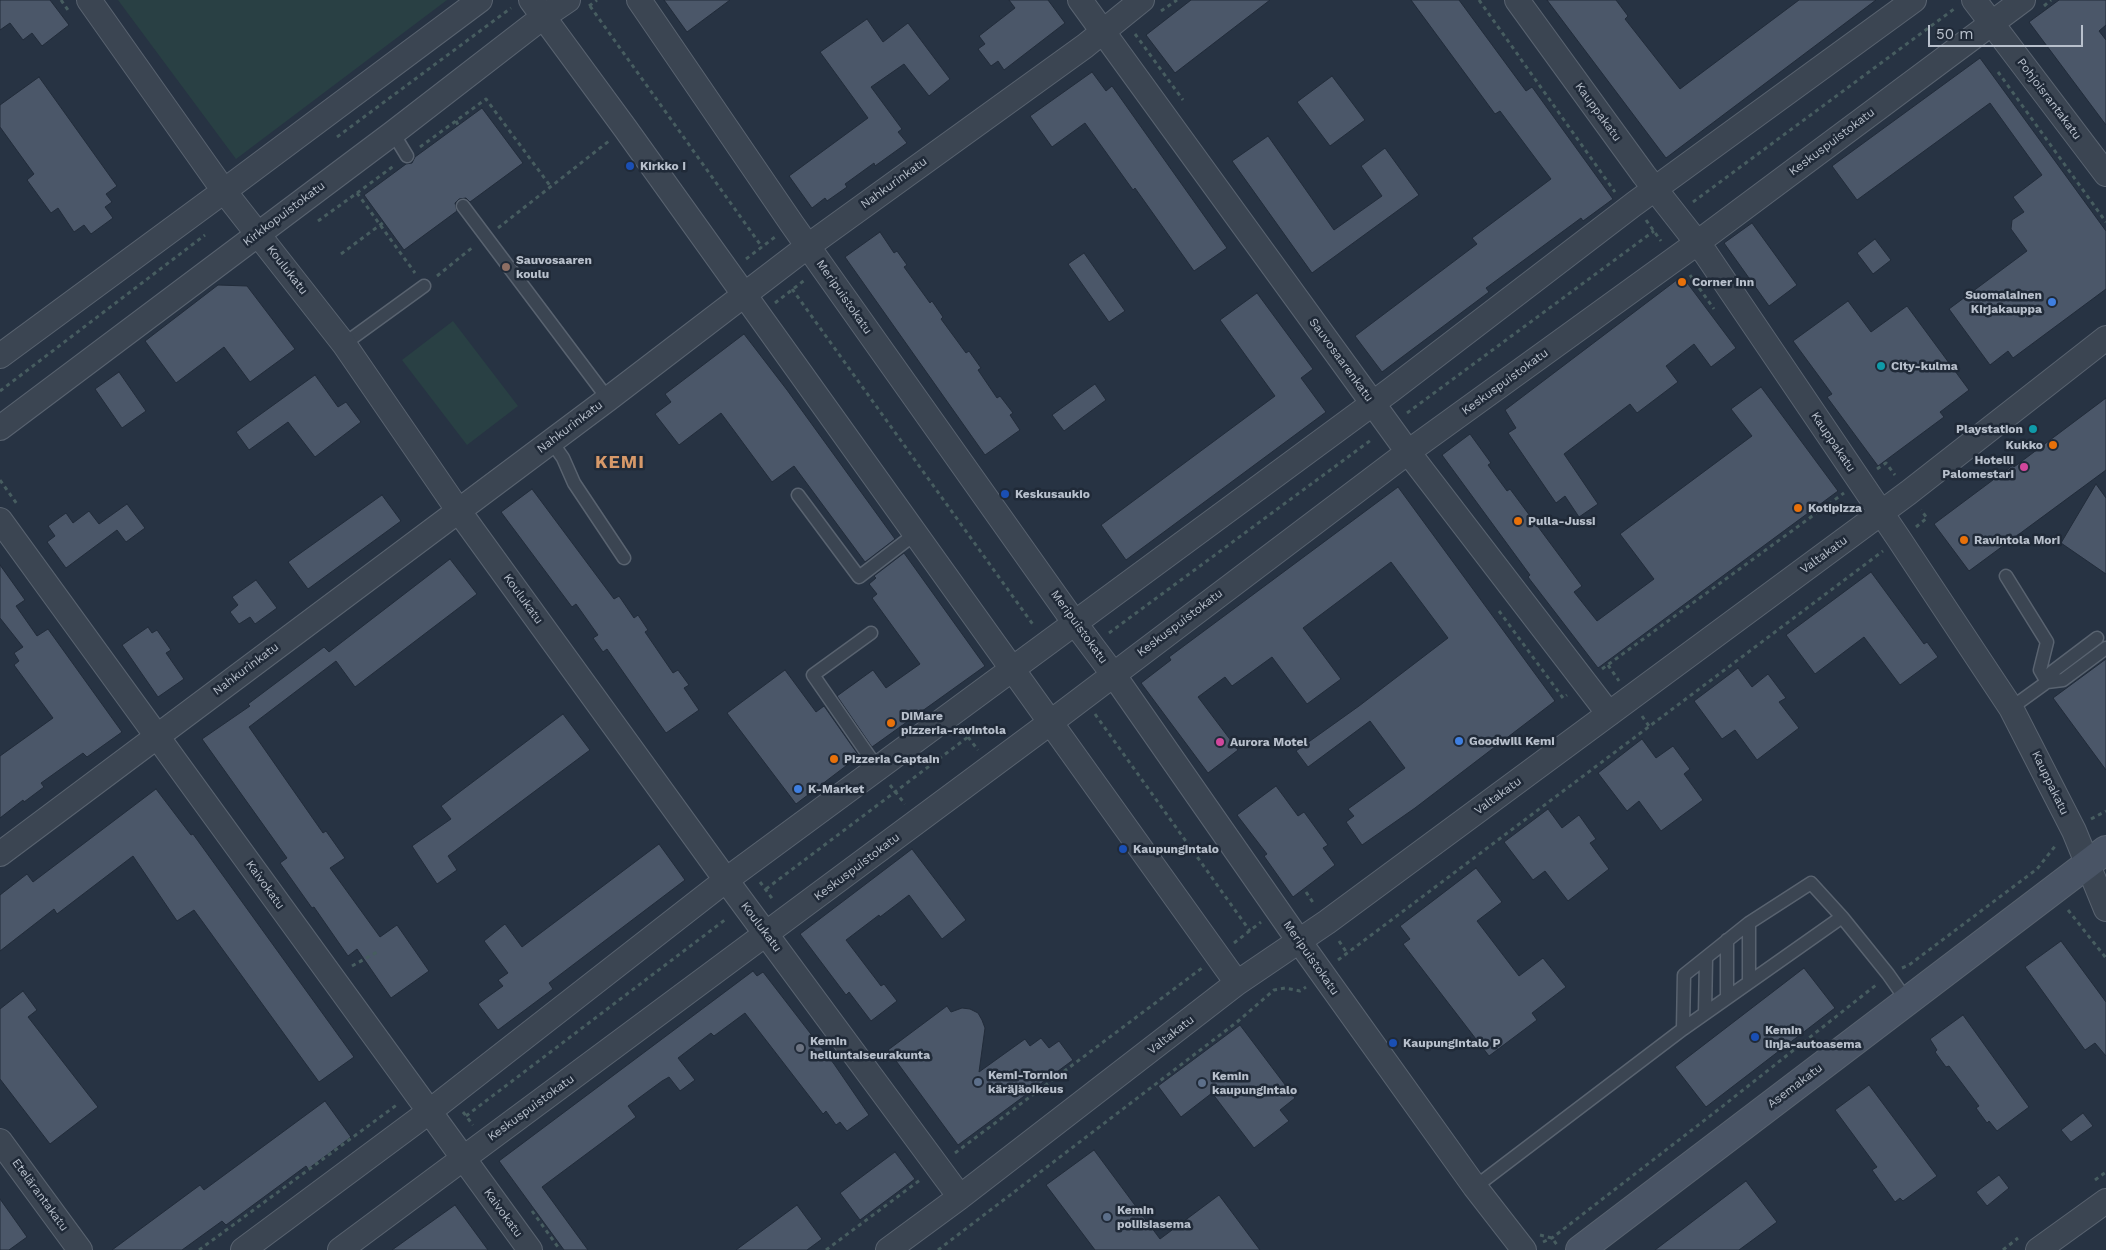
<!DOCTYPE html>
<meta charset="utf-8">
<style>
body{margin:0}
#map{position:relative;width:2106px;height:1250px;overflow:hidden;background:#273343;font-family:"Work Sans",sans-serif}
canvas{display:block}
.scale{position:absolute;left:1928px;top:25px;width:155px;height:22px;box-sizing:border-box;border:2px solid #b8c0cc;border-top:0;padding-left:6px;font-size:15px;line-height:18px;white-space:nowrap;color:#b8c0cc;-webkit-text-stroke:4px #202a38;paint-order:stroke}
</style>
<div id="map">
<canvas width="2106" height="1250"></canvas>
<div class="scale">50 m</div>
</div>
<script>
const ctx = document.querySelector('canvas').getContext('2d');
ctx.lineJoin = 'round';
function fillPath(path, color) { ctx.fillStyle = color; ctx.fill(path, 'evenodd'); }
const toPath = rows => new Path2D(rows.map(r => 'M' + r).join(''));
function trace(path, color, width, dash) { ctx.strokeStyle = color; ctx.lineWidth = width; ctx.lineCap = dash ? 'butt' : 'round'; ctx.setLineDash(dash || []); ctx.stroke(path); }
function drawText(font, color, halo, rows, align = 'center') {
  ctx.font = font + ' "Work Sans",sans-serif'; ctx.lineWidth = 5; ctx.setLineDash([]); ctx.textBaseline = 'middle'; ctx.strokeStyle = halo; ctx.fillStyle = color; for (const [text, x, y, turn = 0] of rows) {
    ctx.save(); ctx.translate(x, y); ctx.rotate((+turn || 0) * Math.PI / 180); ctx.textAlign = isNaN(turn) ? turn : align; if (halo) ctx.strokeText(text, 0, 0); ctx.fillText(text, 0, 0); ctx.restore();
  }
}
fillPath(toPath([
 [118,0,447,0,236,159],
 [453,321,518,406,467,445,402,360]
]), '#294044');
const building = toPath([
 [0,0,50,0,69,25,42,46,32,33,23,40,10,23,0,30,0,0],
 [664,0,730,0,687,32,664,0],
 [1009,0,1048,0,1065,23,1004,70,998,61,991,66,978,49,985,44,979,36,1015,8,1009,0],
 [1191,0,1270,0,1175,73,1146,35,1191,0],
 [1411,0,1459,0,1526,91,1532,87,1613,199,1583,221,1581,218,1486,288,1489,292,1382,372,1355,336,1477,244,1472,238,1551,179,1500,111,1495,114,1411,0],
 [1547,0,1616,0,1628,16,1625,19,1680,89,1799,0,1876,0,1666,158,1547,0],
 [2059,0,2106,0,2106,25,2099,31,2106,40,2106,125,2029,22,2059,0],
 [867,19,883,42,908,23,950,79,929,96,904,64,871,87,902,129,898,132,907,143,875,166,874,163,845,184,847,187,827,201,825,198,812,208,789,176,868,118,820,52,867,19],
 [1980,58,2106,231,2106,289,2013,358,2008,351,1990,365,1949,309,2027,251,2011,229,2012,220,2024,212,2013,197,2042,175,1990,103,1857,200,1832,166,1980,58],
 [1092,72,1106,91,1112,86,1227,248,1194,271,1135,188,1133,190,1085,123,1052,147,1030,116,1092,72],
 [1332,76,1365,120,1330,146,1297,102,1332,76],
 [39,77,117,186,106,194,112,202,105,207,113,218,91,234,84,225,74,232,58,208,51,213,27,180,34,174,0,127,0,105,39,77],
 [482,108,523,163,470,202,466,198,459,199,455,203,457,211,404,250,364,195,406,164,412,163,415,157,482,108],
 [1268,136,1334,230,1382,196,1361,166,1385,148,1419,195,1312,273,1232,161,1268,136],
 [1752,223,1797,285,1769,306,1724,243,1752,223],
 [880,232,894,253,897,251,907,265,904,267,930,303,932,301,943,317,941,319,966,353,969,351,981,368,978,370,997,398,1000,396,1013,413,1010,415,1020,430,985,455,845,257,880,232],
 [1875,239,1891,260,1873,274,1857,253,1875,239],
 [1084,253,1125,311,1109,322,1068,264,1084,253],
 [1682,276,1736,348,1711,367,1694,344,1666,366,1678,382,1637,413,1630,404,1564,454,1598,504,1579,517,1565,496,1556,503,1508,433,1516,428,1505,410,1682,276],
 [218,285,247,286,295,349,250,382,224,347,176,383,145,341,218,285],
 [1257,293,1313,369,1301,378,1326,412,1126,560,1101,525,1275,396,1220,320,1257,293],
 [1848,301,1871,332,1907,306,1969,390,1940,412,1944,417,1878,466,1827,397,1832,394,1793,341,1848,301],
 [744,334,787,390,895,539,865,562,794,466,772,482,721,413,679,445,655,414,671,402,665,394,744,334],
 [119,372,146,411,122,428,95,389,119,372],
 [315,375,338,407,346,402,361,422,315,457,288,422,249,450,236,432,315,375],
 [1095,384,1106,400,1064,431,1052,415,1095,384],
 [1761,387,1838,491,1598,668,1528,577,1530,575,1442,455,1470,434,1491,463,1488,465,1507,491,1510,489,1582,586,1574,592,1597,621,1654,579,1620,534,1752,436,1731,409,1761,387],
 [2106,398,2106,470,1969,571,1934,524,2013,465,2014,467,2106,398],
 [2096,484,2106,498,2106,574,2061,543,2096,484],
 [1398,487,1555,701,1415,808,1362,845,1346,822,1354,816,1348,809,1405,768,1370,721,1308,767,1296,751,1359,706,1448,638,1391,562,1303,628,1341,679,1307,704,1272,657,1232,686,1225,677,1198,697,1238,750,1208,773,1141,683,1171,660,1169,657,1398,487],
 [532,489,614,599,619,596,634,618,638,615,648,630,645,632,673,673,678,670,689,685,684,688,699,710,666,733,607,649,603,652,593,638,598,635,576,604,572,607,501,512,532,489],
 [382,495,401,521,308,589,288,562,382,495],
 [127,504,145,528,126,542,117,530,66,568,47,542,55,536,48,526,66,513,73,523,89,511,99,524,127,504],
 [904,553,985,666,872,747,837,696,873,670,886,688,920,664,872,598,877,594,869,584,876,578,874,576,904,553],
 [450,559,477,594,355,687,336,661,249,727,323,833,326,831,345,858,330,868,380,937,397,925,429,971,391,998,357,949,348,956,314,907,312,908,280,863,287,858,202,739,250,706,248,704,324,647,329,652,450,559],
 [0,565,25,600,16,606,37,636,48,629,122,732,87,757,83,753,41,783,44,787,24,802,23,800,0,818,0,756,53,718,14,665,19,661,14,653,23,647,0,618,0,565],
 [1871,572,1924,644,1927,642,1938,657,1900,685,1864,637,1815,674,1786,635,1871,572],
 [256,580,277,608,255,624,250,617,239,624,230,612,238,605,232,597,256,580],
 [148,627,152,633,157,630,171,650,166,653,184,679,158,697,122,645,148,627],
 [2106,659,2106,770,2053,698,2106,659],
 [1738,668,1752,687,1768,674,1786,698,1779,702,1799,728,1757,760,1735,730,1722,739,1694,701,1738,668],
 [785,670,816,712,824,706,859,756,796,804,727,713,785,670],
 [563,714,590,750,448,856,457,870,437,884,412,846,451,819,441,806,563,714],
 [1642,739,1656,758,1673,746,1690,769,1684,774,1703,800,1661,831,1639,801,1627,811,1598,773,1642,739],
 [1276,786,1298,816,1304,812,1328,845,1323,848,1335,865,1293,897,1264,856,1267,854,1237,815,1276,786],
 [156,789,191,835,193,834,354,1057,319,1082,194,910,177,921,133,856,57,914,54,909,0,951,0,895,27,874,33,882,156,789],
 [1548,809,1562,828,1579,815,1596,839,1590,843,1609,869,1568,901,1545,871,1533,880,1504,842,1548,809],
 [659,844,685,880,549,983,553,989,498,1030,478,1004,503,986,498,980,508,973,484,941,505,924,522,947,659,844],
 [912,849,966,920,942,939,909,895,880,917,879,915,846,940,881,986,884,984,897,1001,871,1021,849,992,846,995,800,934,912,849],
 [1476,868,1502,902,1477,921,1519,976,1543,958,1566,987,1532,1013,1537,1020,1489,1056,1403,944,1410,939,1400,926,1476,868],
 [2061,941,2106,1002,2106,1056,2095,1043,2085,1050,2025,967,2061,941],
 [1804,968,1835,1008,1706,1107,1675,1067,1804,968],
 [753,971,757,976,763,972,834,1064,869,1115,847,1131,840,1122,836,1125,826,1111,823,1114,745,1013,714,1036,711,1033,678,1058,695,1080,680,1091,669,1077,662,1081,628,1106,636,1117,542,1187,588,1250,564,1250,499,1161,753,971],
 [23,991,37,1010,28,1017,98,1107,50,1144,0,1079,0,1009,23,991],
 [947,1006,951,1012,962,1008,970,1009,978,1013,982,1020,985,1028,979,1072,1025,1039,1030,1046,1041,1038,1049,1048,1059,1041,1073,1060,958,1145,888,1050,947,1006],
 [1963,1015,2029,1107,1997,1131,1989,1121,1987,1123,1976,1108,1979,1106,1949,1066,1946,1067,1935,1052,1937,1050,1930,1039,1963,1015],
 [1240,1025,1295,1098,1280,1110,1289,1121,1254,1148,1212,1093,1181,1117,1158,1086,1240,1025],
 [1869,1085,1937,1176,1903,1201,1900,1198,1895,1202,1872,1170,1877,1167,1835,1110,1869,1085],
 [325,1101,351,1137,308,1169,306,1166,226,1225,222,1221,182,1250,112,1250,200,1185,204,1190,325,1101],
 [2083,1113,2093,1126,2071,1142,2061,1130,2083,1113],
 [1094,1150,1160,1239,1219,1195,1260,1250,1095,1250,1046,1185,1094,1150],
 [895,1152,915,1179,860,1220,840,1193,895,1152],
 [1999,1175,2009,1188,1987,1206,1976,1192,1999,1175],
 [1746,1181,1777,1222,1739,1250,1655,1250,1746,1181],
 [0,1199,27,1237,9,1250,0,1250,0,1199],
 [455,1205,488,1250,392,1250,455,1205],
 [797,1205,822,1239,807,1250,736,1250,797,1205]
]);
fillPath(building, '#4b5769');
trace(building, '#222c3a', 1);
const lane = toPath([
 [393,133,407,156],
 [463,206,608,399],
 [344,344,424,286],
 [551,441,563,458,574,483,624,558],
 [798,495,859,577,915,534],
 [2006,576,2047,642,2040,670,2047,682],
 [871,633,813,675,878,769],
 [2047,682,2052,672,2097,638],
 [2011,708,2047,682,2063,680,2106,648],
 [1749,923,1749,981],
 [1727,997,1727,940],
 [1705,1013,1706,958],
 [1683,1029,1684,975,1749,923,1811,883,1842,917,1888,974,1907,1001],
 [1475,1187,1683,1029,1842,917]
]);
const street = toPath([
 [89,0,224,191,344,344,458,510,726,880,960,1197],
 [531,0,625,128,1237,983],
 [639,0,792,224,1074,622,1113,674,1299,941,1475,1187,1524,1250],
 [1080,0,1408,452,1609,714],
 [1517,0,1644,175,1706,254,1899,539,2011,708,2074,831,2106,909],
 [1974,0,2106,174],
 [0,356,224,191,480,0],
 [0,428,393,133,543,17,568,0],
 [0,520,530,1250],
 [0,854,608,399,808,246,1085,46,1142,0],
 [0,1141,80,1250],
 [243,1250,430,1111,726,880,1391,390,1634,204,1914,0],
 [340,1250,1051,722,1408,452,1697,243,2023,0],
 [888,1250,960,1197,1237,983,1327,922,1908,493,2106,338],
 [2038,1250,2106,1201]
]);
const secondary = toPath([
 [1580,1250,2106,850]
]);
trace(lane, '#596370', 15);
trace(street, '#596370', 26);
trace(secondary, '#596370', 30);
trace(toPath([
 [61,0,68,10],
 [1479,0,1615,192],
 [589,6,597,0],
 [590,6,762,247],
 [2044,6,2051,0],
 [1161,11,1177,0],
 [1135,34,1183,100],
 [1998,72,2106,222],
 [456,121,458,125],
 [337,137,511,8],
 [420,147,486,99,551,187],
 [357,193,395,165],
 [1693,202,1954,9],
 [1646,220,1661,241],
 [318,221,357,193,415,273],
 [498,228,609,141],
 [341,254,384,222],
 [746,259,775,237],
 [1690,275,1714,309],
 [437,276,473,247],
 [792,289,1034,626],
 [775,303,806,279],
 [0,391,205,235],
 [1407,413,1654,231],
 [1877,469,1886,463,1895,475],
 [0,480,17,504],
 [1916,527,1927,518,1921,510],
 [1499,611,1563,698,1567,695],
 [1109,633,1371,440],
 [1608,665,1619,681],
 [1602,669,1844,493],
 [1095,714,1250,931],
 [1642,716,1649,726],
 [968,737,978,750],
 [890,785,905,804],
 [2091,819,2106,811],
 [760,882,774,901],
 [766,889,968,737,965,732],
 [1306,892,1314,904],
 [2068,910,2106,958],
 [1339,941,1347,953],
 [1234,943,1261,922],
 [1338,960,1883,551],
 [352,966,379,951],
 [1902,968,1909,965,2037,869,2056,845],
 [463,1112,473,1125],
 [466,1116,726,919],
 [955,1153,1202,968],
 [2095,1180,2106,1172],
 [532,1211,560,1250],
 [1540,1235,1552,1238,1557,1245],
 [1543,1242,1552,1238,1719,1109,1876,985],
 [199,1250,398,1104],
 [826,1250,920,1180],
 [938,1250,1237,1022,1274,990,1285,988,1300,991,1306,987],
 [2003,1250,2018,1238]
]), '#475d60', 3, [4, 4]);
trace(lane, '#3b4552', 12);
trace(street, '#3b4552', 24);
trace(secondary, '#495465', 28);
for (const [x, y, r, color] of [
 [630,166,5,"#1a4fb4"],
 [506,267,5,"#8d6e63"],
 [1682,282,5,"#e8710a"],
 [2052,302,5,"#3f7fe0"],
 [1881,366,5,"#0f9aa8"],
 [2033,429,5,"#0f9aa8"],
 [2053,445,5,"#e8710a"],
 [2024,467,5,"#d1479c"],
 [1005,494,5,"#1a4fb4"],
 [1798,508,5,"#e8710a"],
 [1518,521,5,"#e8710a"],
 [1964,540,5,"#e8710a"],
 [891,723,5,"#e8710a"],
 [1459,741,5,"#3f7fe0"],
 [1220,742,5,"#d1479c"],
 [834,759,5,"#e8710a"],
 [798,789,5,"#3f7fe0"],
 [1123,849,5,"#1a4fb4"],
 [1755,1037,5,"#1a4fb4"],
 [1393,1043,5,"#1a4fb4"],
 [800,1048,5,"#6b7280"],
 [978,1082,5,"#5c6f8a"],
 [1202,1083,5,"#5c6f8a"],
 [1107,1217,5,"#5c6f8a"]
]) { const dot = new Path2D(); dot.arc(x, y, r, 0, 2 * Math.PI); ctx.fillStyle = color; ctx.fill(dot); trace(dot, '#202a38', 2); }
drawText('12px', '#b8c0cc', '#202a38', [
 ["Pohjoisrantakatu",2049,99,53],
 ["Kauppakatu",1598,112,54],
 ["Keskuspuistokatu",1832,142,-37],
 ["Nahkurinkatu",894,183,-36],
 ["Kirkkopuistokatu",284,214,-37],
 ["Koulukatu",287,270,52],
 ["Meripuistokatu",844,297,55],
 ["Sauvosaarenkatu",1341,360,54],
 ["Keskuspuistokatu",1505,382,-36],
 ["Nahkurinkatu",570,427,-37],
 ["Kauppakatu",1833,442,56],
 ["Valtakatu",1824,555,-36],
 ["Koulukatu",523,599,54],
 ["Keskuspuistokatu",1180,623,-37],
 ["Meripuistokatu",1079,627,54],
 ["Nahkurinkatu",246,669,-37],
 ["Kauppakatu",2050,783,64],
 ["Valtakatu",1498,796,-36],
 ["Keskuspuistokatu",857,867,-37],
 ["Kaivokatu",265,885,54],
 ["Koulukatu",761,927,53],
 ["Meripuistokatu",1311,958,55],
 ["Valtakatu",1171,1035,-38],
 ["Asemakatu",1795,1086,-37],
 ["Keskuspuistokatu",531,1108,-36],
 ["Etelärantakatu",40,1195,54],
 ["Kaivokatu",503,1213,54]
]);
drawText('bold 12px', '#b8c0cc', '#202a38', [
 ["Kirkko I",640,166],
 ["Sauvosaaren",516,260],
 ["koulu",516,274],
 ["Corner Inn",1692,282],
 ["Suomalainen",2042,295,"right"],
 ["Kirjakauppa",2042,309,"right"],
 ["City-kulma",1891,366],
 ["Playstation",2023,429,"right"],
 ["Kukko",2043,445,"right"],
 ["Hotelli",2014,460,"right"],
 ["Palomestari",2014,474,"right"],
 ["Keskusaukio",1015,494],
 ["Kotipizza",1808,508],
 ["Pulla-Jussi",1528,521],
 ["Ravintola Mori",1974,540],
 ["DiMare",901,716],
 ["pizzeria-ravintola",901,730],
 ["Goodwill Kemi",1469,741],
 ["Aurora Motel",1230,742],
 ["Pizzeria Captain",844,759],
 ["K-Market",808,789],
 ["Kaupungintalo",1133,849],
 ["Kemin",1765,1030],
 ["linja-autoasema",1765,1044],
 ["Kemin",810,1041],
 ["helluntaiseurakunta",810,1055],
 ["Kaupungintalo P",1403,1043],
 ["Kemi-Tornion",988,1075],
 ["käräjäoikeus",988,1089],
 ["Kemin",1212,1076],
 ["kaupungintalo",1212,1090],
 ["Kemin",1117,1210],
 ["poliisiasema",1117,1224]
], 'left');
ctx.letterSpacing = '1px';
drawText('bold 18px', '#d79969', '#202a38', [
 ["KEMI",620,463]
]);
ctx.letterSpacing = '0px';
</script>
